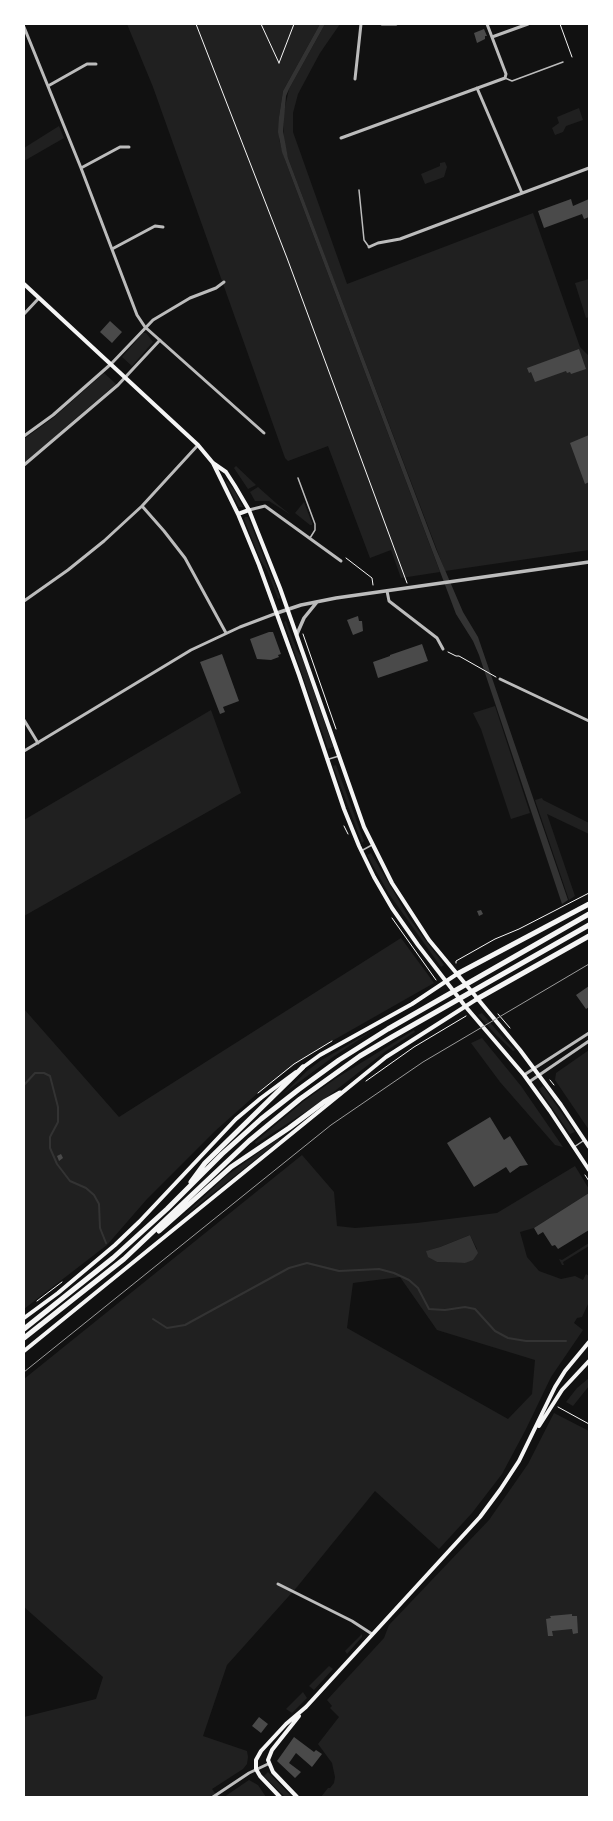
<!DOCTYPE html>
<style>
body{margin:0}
#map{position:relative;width:613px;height:1821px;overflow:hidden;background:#111;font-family:"Roboto Condensed",sans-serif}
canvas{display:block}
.frame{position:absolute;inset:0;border:25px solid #fff;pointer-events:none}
</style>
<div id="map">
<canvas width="613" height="1821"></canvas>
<div class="frame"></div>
</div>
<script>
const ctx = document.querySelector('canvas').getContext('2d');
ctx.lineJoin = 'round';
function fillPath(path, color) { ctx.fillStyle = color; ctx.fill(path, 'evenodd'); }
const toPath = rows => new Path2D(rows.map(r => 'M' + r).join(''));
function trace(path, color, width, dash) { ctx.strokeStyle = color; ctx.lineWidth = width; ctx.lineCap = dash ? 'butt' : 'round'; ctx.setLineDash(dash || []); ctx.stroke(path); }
fillPath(toPath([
 [127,24,320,24,283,91,279,117,279,139,285,160,440,572,401,578,391,550,370,558,328,446,288,461,285,458,153,87],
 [325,24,340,24,320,53,298,94,293,113,293,132,347,284,533,213,580,347,589,356,589,550,445,571,331,272,288,158,284,142,283,116,289,89],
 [579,108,583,120,566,126,563,132,555,135,552,128,559,123,557,117],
 [59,126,64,138,24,161,24,148],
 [445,162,447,167,444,177,425,184,421,174,440,166,440,163],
 [589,279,589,317,586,318,575,283],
 [143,333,146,333,153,342,132,366,122,357],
 [104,373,116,384,24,463,24,439,53,418],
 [236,466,256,485,248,489,234,468],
 [227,481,234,490,243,507,239,507,226,482],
 [258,487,276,503,291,515,269,501,255,501,250,492],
 [304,502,312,523,312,525,310,525,295,513],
 [245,517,248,517,280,598,278,599,267,570,261,561,244,519],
 [286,621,297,650,303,660,333,747,328,749,284,622],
 [495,706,530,813,511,819,481,729,473,713],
 [211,710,241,793,24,916,24,820],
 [336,765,364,841,362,843,333,766],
 [542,798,543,800,589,823,589,834,547,814,575,896,569,900,535,800],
 [371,853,409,918,444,965,441,967,389,894,367,855],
 [401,938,434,983,318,1049,268,1084,215,1131,147,1199,107,1245,24,1309,24,1009,119,1117],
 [482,1013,505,1040,515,1050,513,1051,496,1035,478,1015],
 [375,1029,333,1057,283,1094,307,1071,320,1061],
 [414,1030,415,1032,386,1051,322,1101,256,1144,255,1142,304,1101,335,1079],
 [482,1038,521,1086,563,1147,555,1145,500,1082,471,1043],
 [589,1050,589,1130,555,1080,556,1073],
 [543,1086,575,1132,570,1134,539,1089],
 [279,1138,280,1140,179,1220,226,1176],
 [302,1155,334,1192,337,1226,355,1228,417,1223,497,1213,575,1166,589,1189,589,1193,534,1228,520,1232,527,1257,539,1271,561,1279,575,1276,583,1280,586,1274,589,1276,589,1302,582,1317,577,1318,574,1323,583,1330,581,1333,551,1377,526,1429,502,1474,472,1513,439,1549,375,1491,297,1587,227,1665,203,1736,247,1751,248,1757,247,1764,243,1769,212,1789,218,1797,24,1797,24,1717,96,1699,103,1677,24,1607,24,1379],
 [470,1235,477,1249,465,1263,437,1262,428,1256,427,1251,440,1247],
 [400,1277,437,1330,535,1360,532,1394,508,1419,347,1328,353,1283],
 [589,1243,589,1246,563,1262,564,1265,562,1265,559,1259,562,1260],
 [589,1378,589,1386,573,1406,566,1402,577,1388],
 [554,1413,589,1431,589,1797,321,1797,328,1788,330,1788,334,1783,335,1777,332,1763,318,1744,339,1717,330,1708,332,1706,327,1700,384,1638,389,1625,489,1520,528,1464],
 [362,1634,362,1637,347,1654,345,1651],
 [329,1666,333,1669,314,1690,309,1686],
 [303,1692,307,1698,292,1713,286,1709],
 [268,1772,292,1797,285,1797,264,1776],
 [249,1780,258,1785,266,1797,224,1797]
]), '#202020');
fillPath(toPath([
 [320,24,325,24,289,89,286,96,283,131,288,158,436,549,463,612,478,637,568,900,562,904,479,655,473,641,456,614,282,152,278,132,279,117,283,91],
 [470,1235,478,1253,473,1260,465,1263,437,1262,428,1257,426,1251,440,1247]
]), '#333');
trace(toPath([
 [24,1085,35,1073,44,1073,50,1076,58,1107,58,1122,50,1137,50,1148,57,1164,70,1181,86,1188,94,1195,99,1204,100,1228,106,1243],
 [153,1319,167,1328,185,1325,289,1268,307,1263,339,1271,379,1269,394,1273,409,1280,418,1288,429,1309,445,1310,465,1307,475,1309,495,1331,508,1338,526,1341,566,1341]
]), '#333', 2);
fillPath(toPath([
 [484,29,487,36,485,36,485,39,477,43,474,33],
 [571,199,573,206,589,199,589,217,584,219,582,214,544,228,538,211],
 [110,321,122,332,112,343,100,332],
 [579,349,586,369,571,374,570,372,567,373,566,371,535,382,531,372,529,373,527,368],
 [589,435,589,482,585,484,570,443],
 [358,616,359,621,362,621,363,631,353,635,347,620],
 [269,632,273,632,281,654,278,655,279,657,271,660,257,659,250,639],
 [422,644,428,661,378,678,373,662,390,656,390,655],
 [222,654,239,701,223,707,225,712,220,714,200,662],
 [481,910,483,914,479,916,477,911],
 [589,986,589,1007,586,1009,576,995],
 [490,1117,504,1140,510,1136,528,1165,520,1166,510,1173,506,1167,474,1187,447,1143],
 [61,1154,63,1158,59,1161,57,1156],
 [589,1193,589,1230,558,1249,555,1245,552,1246,543,1232,538,1235,534,1228],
 [572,1614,572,1616,577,1616,578,1633,573,1634,572,1629,552,1631,553,1636,548,1636,546,1619,551,1618,550,1616],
 [259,1717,268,1724,261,1733,252,1726],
 [294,1737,314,1752,316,1750,322,1754,312,1767,296,1753,289,1763,301,1772,295,1778,277,1761]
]), '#4a4a4a');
trace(toPath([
 [196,24,287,258,407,583],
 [261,24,279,63],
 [560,24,572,57],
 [279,63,294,24],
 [346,558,372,578,373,585],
 [303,634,336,729],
 [448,652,456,656,459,656,496,677],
 [344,826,348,834],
 [392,918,436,980],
 [456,963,456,961,495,939,519,929,589,893],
 [498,1014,510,1028],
 [550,1080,554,1085],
 [366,1081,414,1047,466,1016],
 [258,1093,294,1064,332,1041],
 [585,1175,589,1181],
 [37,1301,62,1282],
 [558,1407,589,1424]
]), '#f5f5f5', 1);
trace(toPath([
 [505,78,512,81,563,62],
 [359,190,364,240,369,247],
 [298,478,315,524,315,530,310,538],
 [329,759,339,756],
 [361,851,372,845],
 [574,1147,583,1141]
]), '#bcbcbc', 1.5);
trace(toPath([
 [382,24,396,24],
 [24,27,81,168,137,315,145,327,264,433],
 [492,37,528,24],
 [355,79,361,24],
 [48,86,87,64,96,64],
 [477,88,522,193],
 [341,138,505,78,506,74,487,24],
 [81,168,120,147,129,147],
 [369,247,378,243,400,239,589,168],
 [112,249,155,226,163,227],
 [24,314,39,298],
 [24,436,53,415,111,364,153,320,190,298,216,288,224,282],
 [24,465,118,385,160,340],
 [142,506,164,531,185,558,226,633],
 [249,510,265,506,341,561],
 [387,591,389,601,437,638,443,649],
 [24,601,68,570,104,541,142,506,198,445],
 [500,679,589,721],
 [24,720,38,743],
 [24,751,191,650,240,627,277,613],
 [524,1075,589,1033],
 [529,1082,589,1041],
 [278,1584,352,1621,372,1634],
 [213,1797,249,1773,268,1764]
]), '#bcbcbc', 3);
trace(toPath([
 [277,613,301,605,336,598,589,562],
 [297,634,304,618,317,602]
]), '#bcbcbc', 3.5);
trace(toPath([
 [24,284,198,445,213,463,226,472,235,486,249,510,280,588,364,827,392,883,429,940,520,1050,561,1105,589,1147],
 [213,463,238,514,259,565,299,675,344,809,359,846,374,877,392,908,418,945,465,1006,524,1075,550,1111,589,1170],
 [238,514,249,510],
 [302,1068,320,1055,412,1004,457,974],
 [24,1318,58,1293,115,1245,139,1222,236,1119,261,1098,296,1072],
 [24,1351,386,1057,477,999],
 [539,1426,562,1390,589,1361],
 [280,1797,260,1776,256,1769,256,1760,261,1751,286,1724,306,1707,480,1517,500,1490,519,1461,555,1387,565,1371,589,1342],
 [297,1797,273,1772,268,1760,272,1750,299,1716]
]), '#f5f5f5', 4);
trace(toPath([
 [457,974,589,904],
 [477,999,589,936],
 [191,1182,205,1163,303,1067],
 [159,1231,231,1167,289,1128,324,1102,340,1093],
 [24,1329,113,1258,167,1209,222,1154,261,1119,298,1090,339,1060,388,1029,589,914],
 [24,1338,124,1259,249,1141,300,1099,360,1056,392,1037,589,925]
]), '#f5f5f5', 5);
trace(toPath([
 [24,1372,331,1125,423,1062,589,964]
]), '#9a9a9a', 1);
</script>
